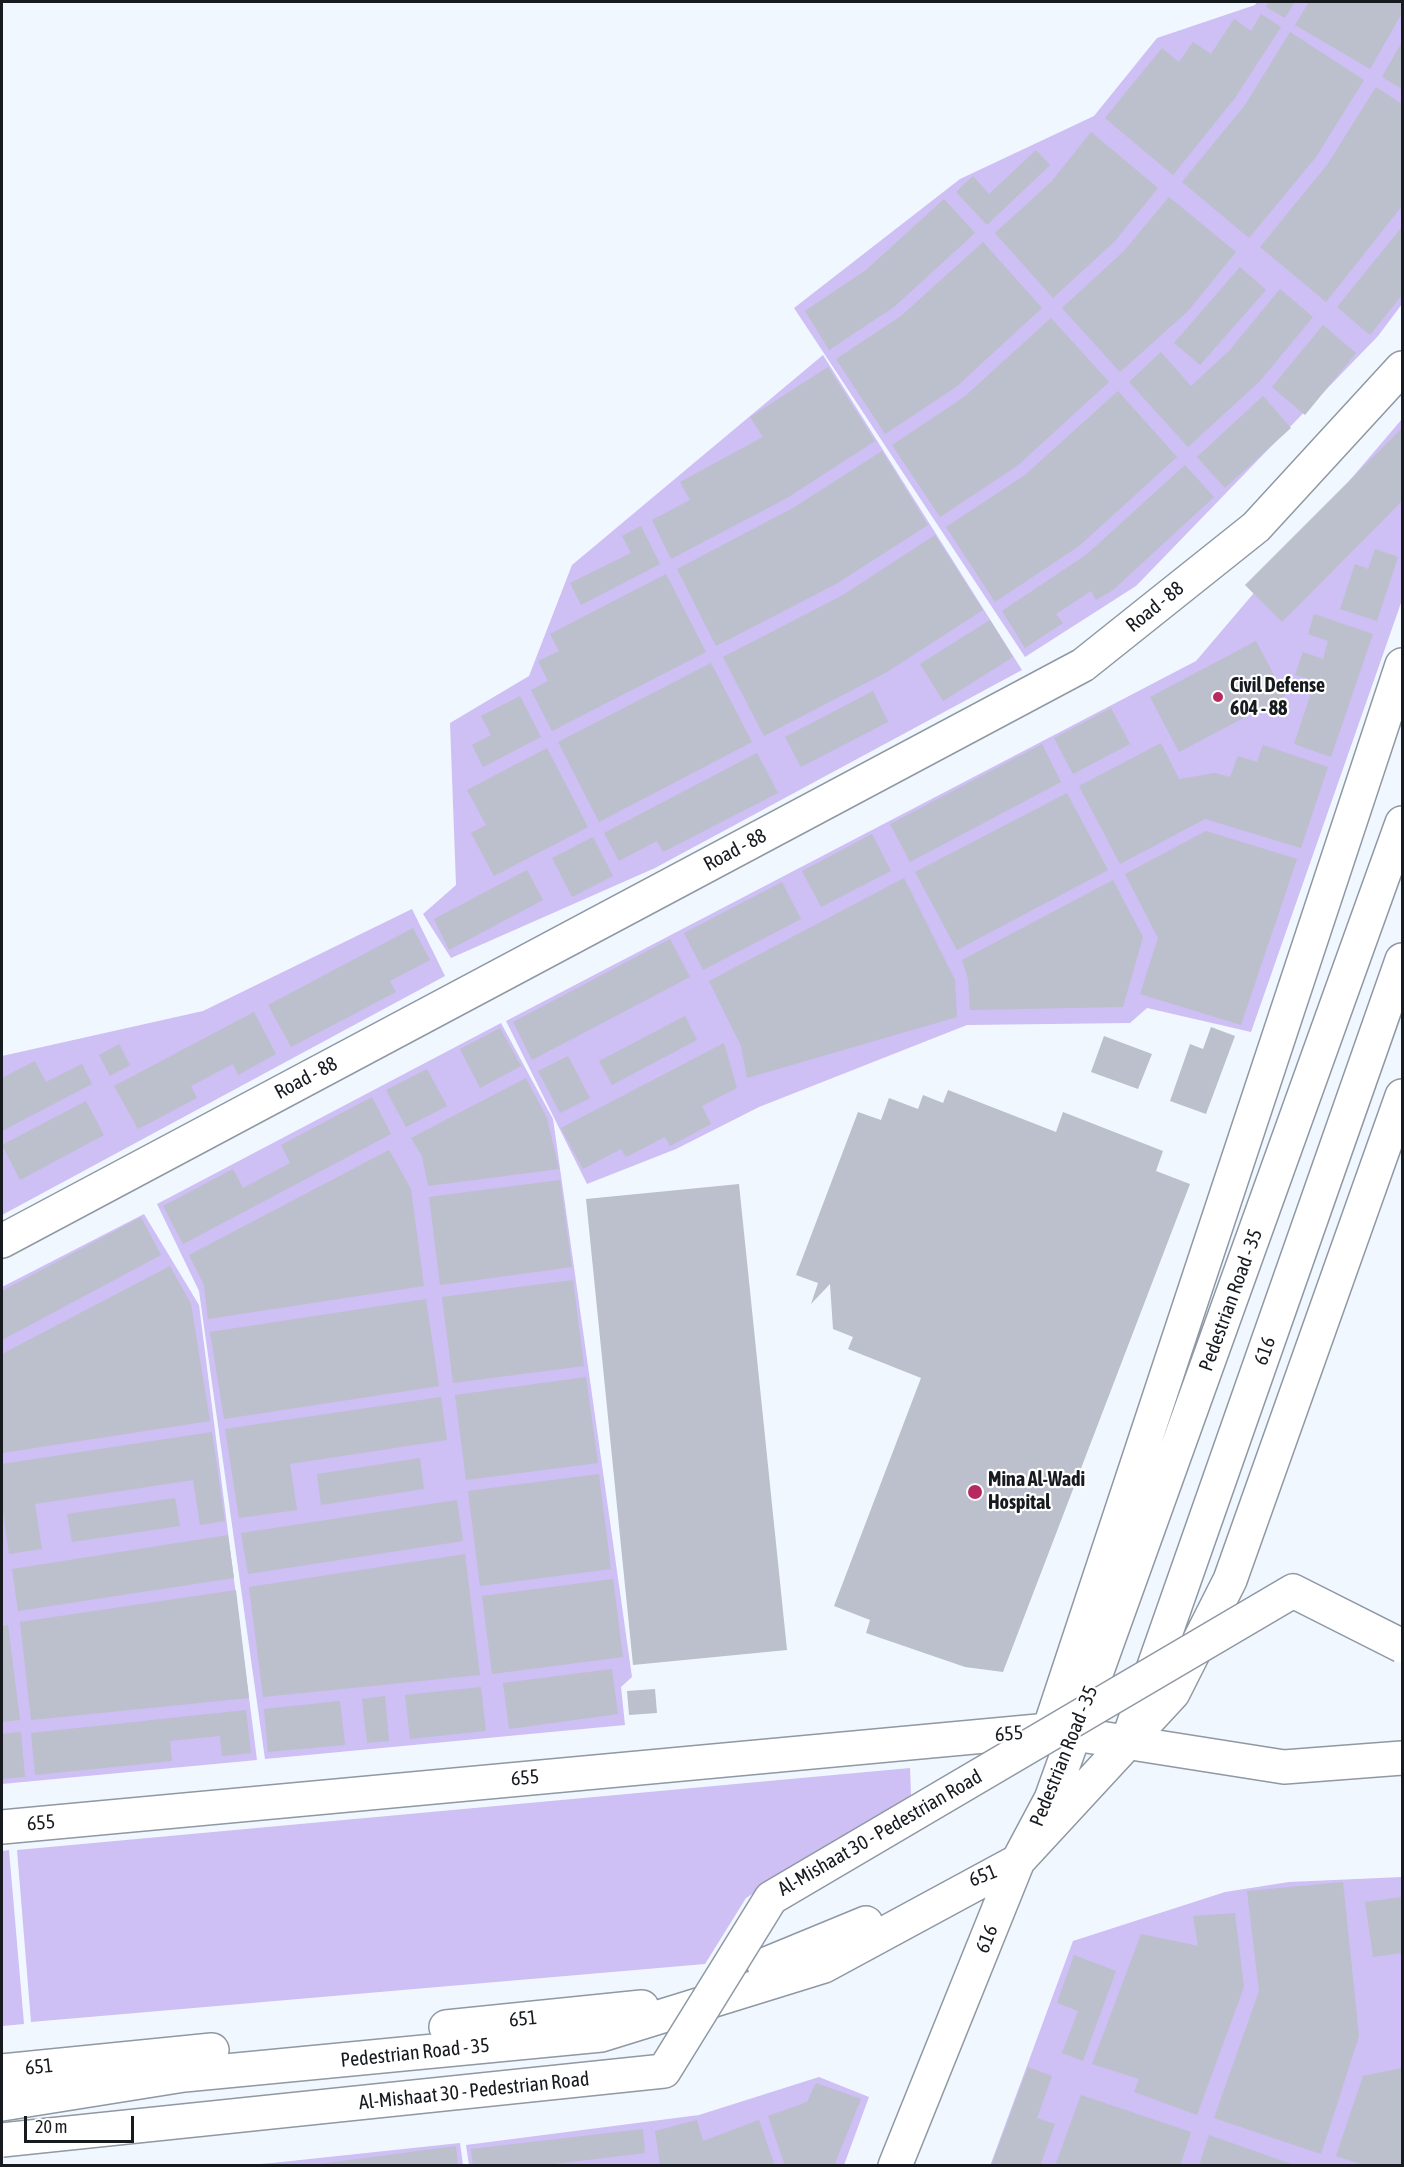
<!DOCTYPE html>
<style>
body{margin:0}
#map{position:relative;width:1404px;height:2167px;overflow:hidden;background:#f1f7fe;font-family:"Asap Condensed",sans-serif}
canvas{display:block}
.frame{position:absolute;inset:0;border:3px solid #171a1e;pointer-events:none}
.scale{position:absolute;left:24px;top:2116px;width:110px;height:27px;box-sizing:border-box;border:3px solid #171a1e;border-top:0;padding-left:8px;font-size:18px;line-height:21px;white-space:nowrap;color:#171a1e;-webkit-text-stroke:4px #fff;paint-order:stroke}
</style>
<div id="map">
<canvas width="1404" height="2167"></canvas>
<div class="frame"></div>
<div class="scale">20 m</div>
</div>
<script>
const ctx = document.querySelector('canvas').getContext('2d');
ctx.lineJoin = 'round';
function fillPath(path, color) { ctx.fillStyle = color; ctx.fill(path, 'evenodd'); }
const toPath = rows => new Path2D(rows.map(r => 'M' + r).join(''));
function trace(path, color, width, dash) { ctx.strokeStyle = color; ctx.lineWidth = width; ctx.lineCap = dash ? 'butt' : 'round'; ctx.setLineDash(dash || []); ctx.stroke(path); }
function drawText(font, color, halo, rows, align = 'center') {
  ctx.font = font + ' "Asap Condensed",sans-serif'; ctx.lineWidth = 4.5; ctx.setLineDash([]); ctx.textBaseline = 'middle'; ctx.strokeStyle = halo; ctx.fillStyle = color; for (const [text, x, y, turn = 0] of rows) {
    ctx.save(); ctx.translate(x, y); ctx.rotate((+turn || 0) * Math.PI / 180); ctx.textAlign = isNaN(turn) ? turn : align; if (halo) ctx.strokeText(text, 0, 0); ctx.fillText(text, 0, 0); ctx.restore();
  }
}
fillPath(toPath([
 [1257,2,1402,2,1402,304,1378,336,1136,586,1025,657,794,308,960,179,1094,116,1157,38,1255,5],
 [823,355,1022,670,655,868,451,958,423,914,456,885,450,723,529,676,572,565],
 [1402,419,1402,600,1251,1032,1147,1008,1130,1023,967,1025,759,1107,676,1149,587,1184,506,1021,1196,661],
 [412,909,445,976,2,1215,2,1056,203,1011],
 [501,1023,553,1119,632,1677,621,1687,625,1725,265,1759,199,1291,157,1204],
 [144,1214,199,1305,257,1760,2,1784,2,1287],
 [910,1768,911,1795,746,1898,705,1964,31,2022,17,1850],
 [9,1850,24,2024,2,2026,2,1851],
 [1402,1877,1402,2165,990,2166,1073,1941,1225,1892,1289,1882],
 [819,2077,869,2097,844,2165,469,2165,466,2145,699,2115],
 [460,2143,463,2165,235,2166,272,2163]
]), '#cebff4');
fillPath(toPath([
 [1269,2,1295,2,1285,18,1266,7],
 [1309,2,1402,2,1402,13,1370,69,1295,25],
 [1261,14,1281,27,1235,98,1173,175,1105,118,1162,48,1179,62,1193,42,1211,54,1234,19,1251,31],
 [1290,32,1364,80,1316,157,1249,238,1182,182,1245,105],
 [1402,42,1402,89,1382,77],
 [1376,87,1402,104,1402,206,1326,302,1260,247,1327,165],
 [1091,132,1158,188,1115,241,1053,298,995,233,1052,181],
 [1036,150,1050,165,987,225,956,192,973,176,989,194],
 [1169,197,1236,252,1188,311,1120,372,1062,308,1124,251],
 [944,199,975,233,894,307,829,350,805,311,866,270],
 [1402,227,1402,295,1370,335,1337,307],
 [983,242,1042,308,956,387,885,434,836,359,901,316],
 [1240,267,1266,290,1200,365,1174,343],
 [1280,289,1313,317,1260,381,1188,447,1129,382,1161,352,1191,386,1229,351],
 [1051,318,1109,382,1017,466,940,517,892,445,964,397],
 [1323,325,1356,353,1305,415,1272,387],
 [828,367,875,441,787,498,671,559,652,520,690,500,680,482,763,437,750,417],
 [1118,391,1177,457,1079,546,995,602,946,527,1025,475],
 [1263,396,1291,428,1225,488,1197,457],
 [1402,428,1402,501,1282,622,1245,585],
 [882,451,928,525,836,584,716,646,677,569,793,508],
 [1185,465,1214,497,1113,590,1096,600,1091,591,1056,614,1063,623,1025,648,1002,611,1086,555],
 [641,526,660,564,581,605,570,583,631,553,622,536],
 [935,535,983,610,887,672,764,736,723,657,843,595],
 [1375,549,1398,557,1377,621,1340,609,1355,564,1368,569],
 [666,574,706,652,552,731,531,690,548,681,538,661,559,651,550,634],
 [1314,614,1373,634,1331,757,1294,744,1315,681,1295,675,1303,652,1323,659,1328,641,1308,634],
 [990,620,1013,657,943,701,920,664],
 [1256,641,1285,696,1179,752,1150,697],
 [711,663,752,742,599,822,558,742],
 [873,691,888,722,801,767,785,737],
 [520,696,541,737,483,767,472,745,491,735,481,716],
 [1111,708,1130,744,1073,774,1054,738],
 [1161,743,1179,779,1215,773,1230,777,1238,756,1257,762,1263,745,1328,767,1301,848,1205,819,1120,864,1079,786],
 [1042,744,1061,782,910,862,890,824],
 [547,748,588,827,494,876,471,833,486,825,467,790],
 [757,753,778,793,663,852,657,841,619,861,604,833],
 [1067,793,1108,870,957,950,915,872],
 [1206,831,1297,859,1241,1025,1140,994,1158,938,1125,874],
 [872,834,891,871,821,907,802,871],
 [593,837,613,876,572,897,552,858],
 [527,870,543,900,449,950,434,919],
 [904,878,955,980,957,1017,747,1078,741,1046,709,981],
 [1113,880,1143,937,1123,1007,970,1010,968,979,962,960],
 [782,882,801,919,703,970,684,933],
 [413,928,430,960,390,981,396,992,291,1047,268,1005],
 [670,939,690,977,532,1060,513,1022],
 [254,1012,276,1054,238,1075,233,1064,191,1086,197,1098,138,1129,114,1086],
 [685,1016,697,1040,612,1085,599,1061],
 [1211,1027,1235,1036,1206,1114,1170,1101,1190,1044,1203,1049],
 [500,1028,521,1066,480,1088,460,1049],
 [1104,1036,1152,1054,1138,1089,1091,1072],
 [724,1043,737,1088,702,1106,711,1124,670,1146,665,1137,626,1157,621,1149,583,1169,561,1128],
 [119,1044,130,1065,110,1076,99,1055],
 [568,1056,590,1098,560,1113,538,1071],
 [35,1061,46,1082,82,1064,92,1084,2,1131,2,1078],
 [427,1069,447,1106,406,1127,386,1090],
 [526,1078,547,1118,559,1169,428,1186,422,1156,411,1138],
 [948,1090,1056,1132,1063,1112,1163,1151,1156,1171,1190,1184,1003,1672,965,1667,866,1633,870,1620,834,1606,921,1378,848,1349,853,1337,833,1329,830,1284,811,1304,818,1283,796,1275,858,1112,881,1120,889,1098,918,1109,923,1095,943,1103],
 [372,1097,391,1134,183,1244,163,1206,233,1169,243,1188,290,1163,281,1145],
 [86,1101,104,1135,20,1180,2,1145],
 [389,1150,411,1189,424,1286,208,1319,204,1285,189,1255],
 [560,1180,572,1267,440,1285,429,1197],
 [739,1184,787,1650,633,1665,586,1199],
 [141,1217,161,1255,2,1340,2,1291],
 [170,1266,191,1304,210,1421,2,1453,2,1354],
 [573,1280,584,1366,453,1383,442,1297],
 [426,1299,439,1386,224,1419,210,1332],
 [586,1377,598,1463,466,1480,455,1395],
 [441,1397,447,1440,290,1464,297,1510,239,1518,225,1429],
 [212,1432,225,1521,200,1525,193,1480,35,1504,42,1549,9,1554,2,1503,2,1464],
 [420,1458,424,1489,321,1505,317,1474],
 [599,1474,611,1569,480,1586,468,1491],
 [175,1498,180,1526,72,1542,67,1514],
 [457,1500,463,1541,248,1574,241,1533],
 [228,1535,234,1578,18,1611,12,1569],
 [465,1554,480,1675,263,1697,249,1587],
 [613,1579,623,1657,492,1674,482,1596],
 [236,1590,249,1698,31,1720,20,1622],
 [8,1625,20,1720,2,1722,2,1626],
 [612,1669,618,1714,509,1729,503,1683],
 [481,1687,486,1731,410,1739,405,1695],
 [655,1689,657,1713,629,1715,627,1691],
 [385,1696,389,1741,367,1743,362,1699],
 [340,1701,345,1745,268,1752,264,1709],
 [246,1710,251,1753,222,1756,220,1736,170,1741,172,1761,35,1775,31,1733],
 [21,1732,25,1777,2,1779,2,1734],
 [1343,1882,1359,2036,1321,2154,1214,2118,1259,1991,1247,1891],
 [1402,1897,1402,1953,1373,1957,1365,1902],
 [1235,1913,1244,1987,1197,2115,1134,2092,1139,2079,1092,2064,1141,1934,1198,1946,1193,1916],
 [1074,1955,1116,1971,1083,2061,1062,2053,1078,2011,1057,2003],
 [1028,2067,1052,2076,1037,2118,1055,2124,1040,2166,991,2166],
 [1402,2068,1402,2166,1367,2166,1336,2156,1363,2076],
 [816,2083,861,2099,834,2166,785,2166,768,2116,807,2102],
 [1081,2095,1191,2132,1180,2166,1055,2166],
 [697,2120,703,2141,759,2120,775,2166,660,2166,655,2131],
 [643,2129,645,2153,538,2166,473,2166,471,2149],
 [1209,2135,1294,2165,1294,2166,1199,2166],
 [456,2146,458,2166,319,2166,319,2164]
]), '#bcbfcc');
const minor = toPath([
 [2,1241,1083,665,1256,527,1402,368],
 [2,1827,1049,1730,1402,665],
 [764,1965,866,1923],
 [446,2027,642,2007],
 [2,2071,212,2050],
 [2,2104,184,2075,601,2035,824,1966,1018,1861,1051,1799,1402,823],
 [895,2166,1018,1861,1127,1743]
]);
const major = toPath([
 [1049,1730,1284,1767,1402,1758],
 [1136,1733,1173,1693,1230,1580,1402,1096],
 [1127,1743,1402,960]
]);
trace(minor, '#8f98a3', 36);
trace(major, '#8f98a3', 36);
trace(minor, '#fff', 33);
trace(major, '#fff', 33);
const minorBridge = toPath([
 [2,2140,664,2071,771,1898,1293,1591,1402,1646]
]);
trace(minorBridge, '#8f98a3', 36, []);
trace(minorBridge, '#fff', 33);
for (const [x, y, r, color] of [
 [1218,697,6,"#b62a60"],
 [975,1492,8,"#b62a60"]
]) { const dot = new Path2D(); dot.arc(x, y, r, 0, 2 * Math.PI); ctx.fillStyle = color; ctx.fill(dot); trace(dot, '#fff', 2); }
drawText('20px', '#171a1e', '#fff', [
 ["Road - 88",1155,607,-39],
 ["Road - 88",735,850,-28],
 ["Road - 88",306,1078,-28],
 ["Pedestrian Road - 35",1231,1300,-70],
 ["616",1265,1351,-71],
 ["655",1009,1734,-5],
 ["Pedestrian Road - 35",1064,1756,-68],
 ["655",525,1778,-5],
 ["655",41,1823,-5],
 ["Al-Mishaat 30 - Pedestrian Road",880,1833,-30],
 ["651",983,1876,-22],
 ["616",987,1939,-68],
 ["651",523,2019,-6],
 ["Pedestrian Road - 35",415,2053,-6],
 ["651",39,2067,-6],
 ["Al-Mishaat 30 - Pedestrian Road",474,2091,-6]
]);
drawText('bold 20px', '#171a1e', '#fff', [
 ["Civil Defense",1230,686],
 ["604 - 88",1230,709],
 ["Mina Al-Wadi",988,1480],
 ["Hospital",988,1503]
], 'left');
</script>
